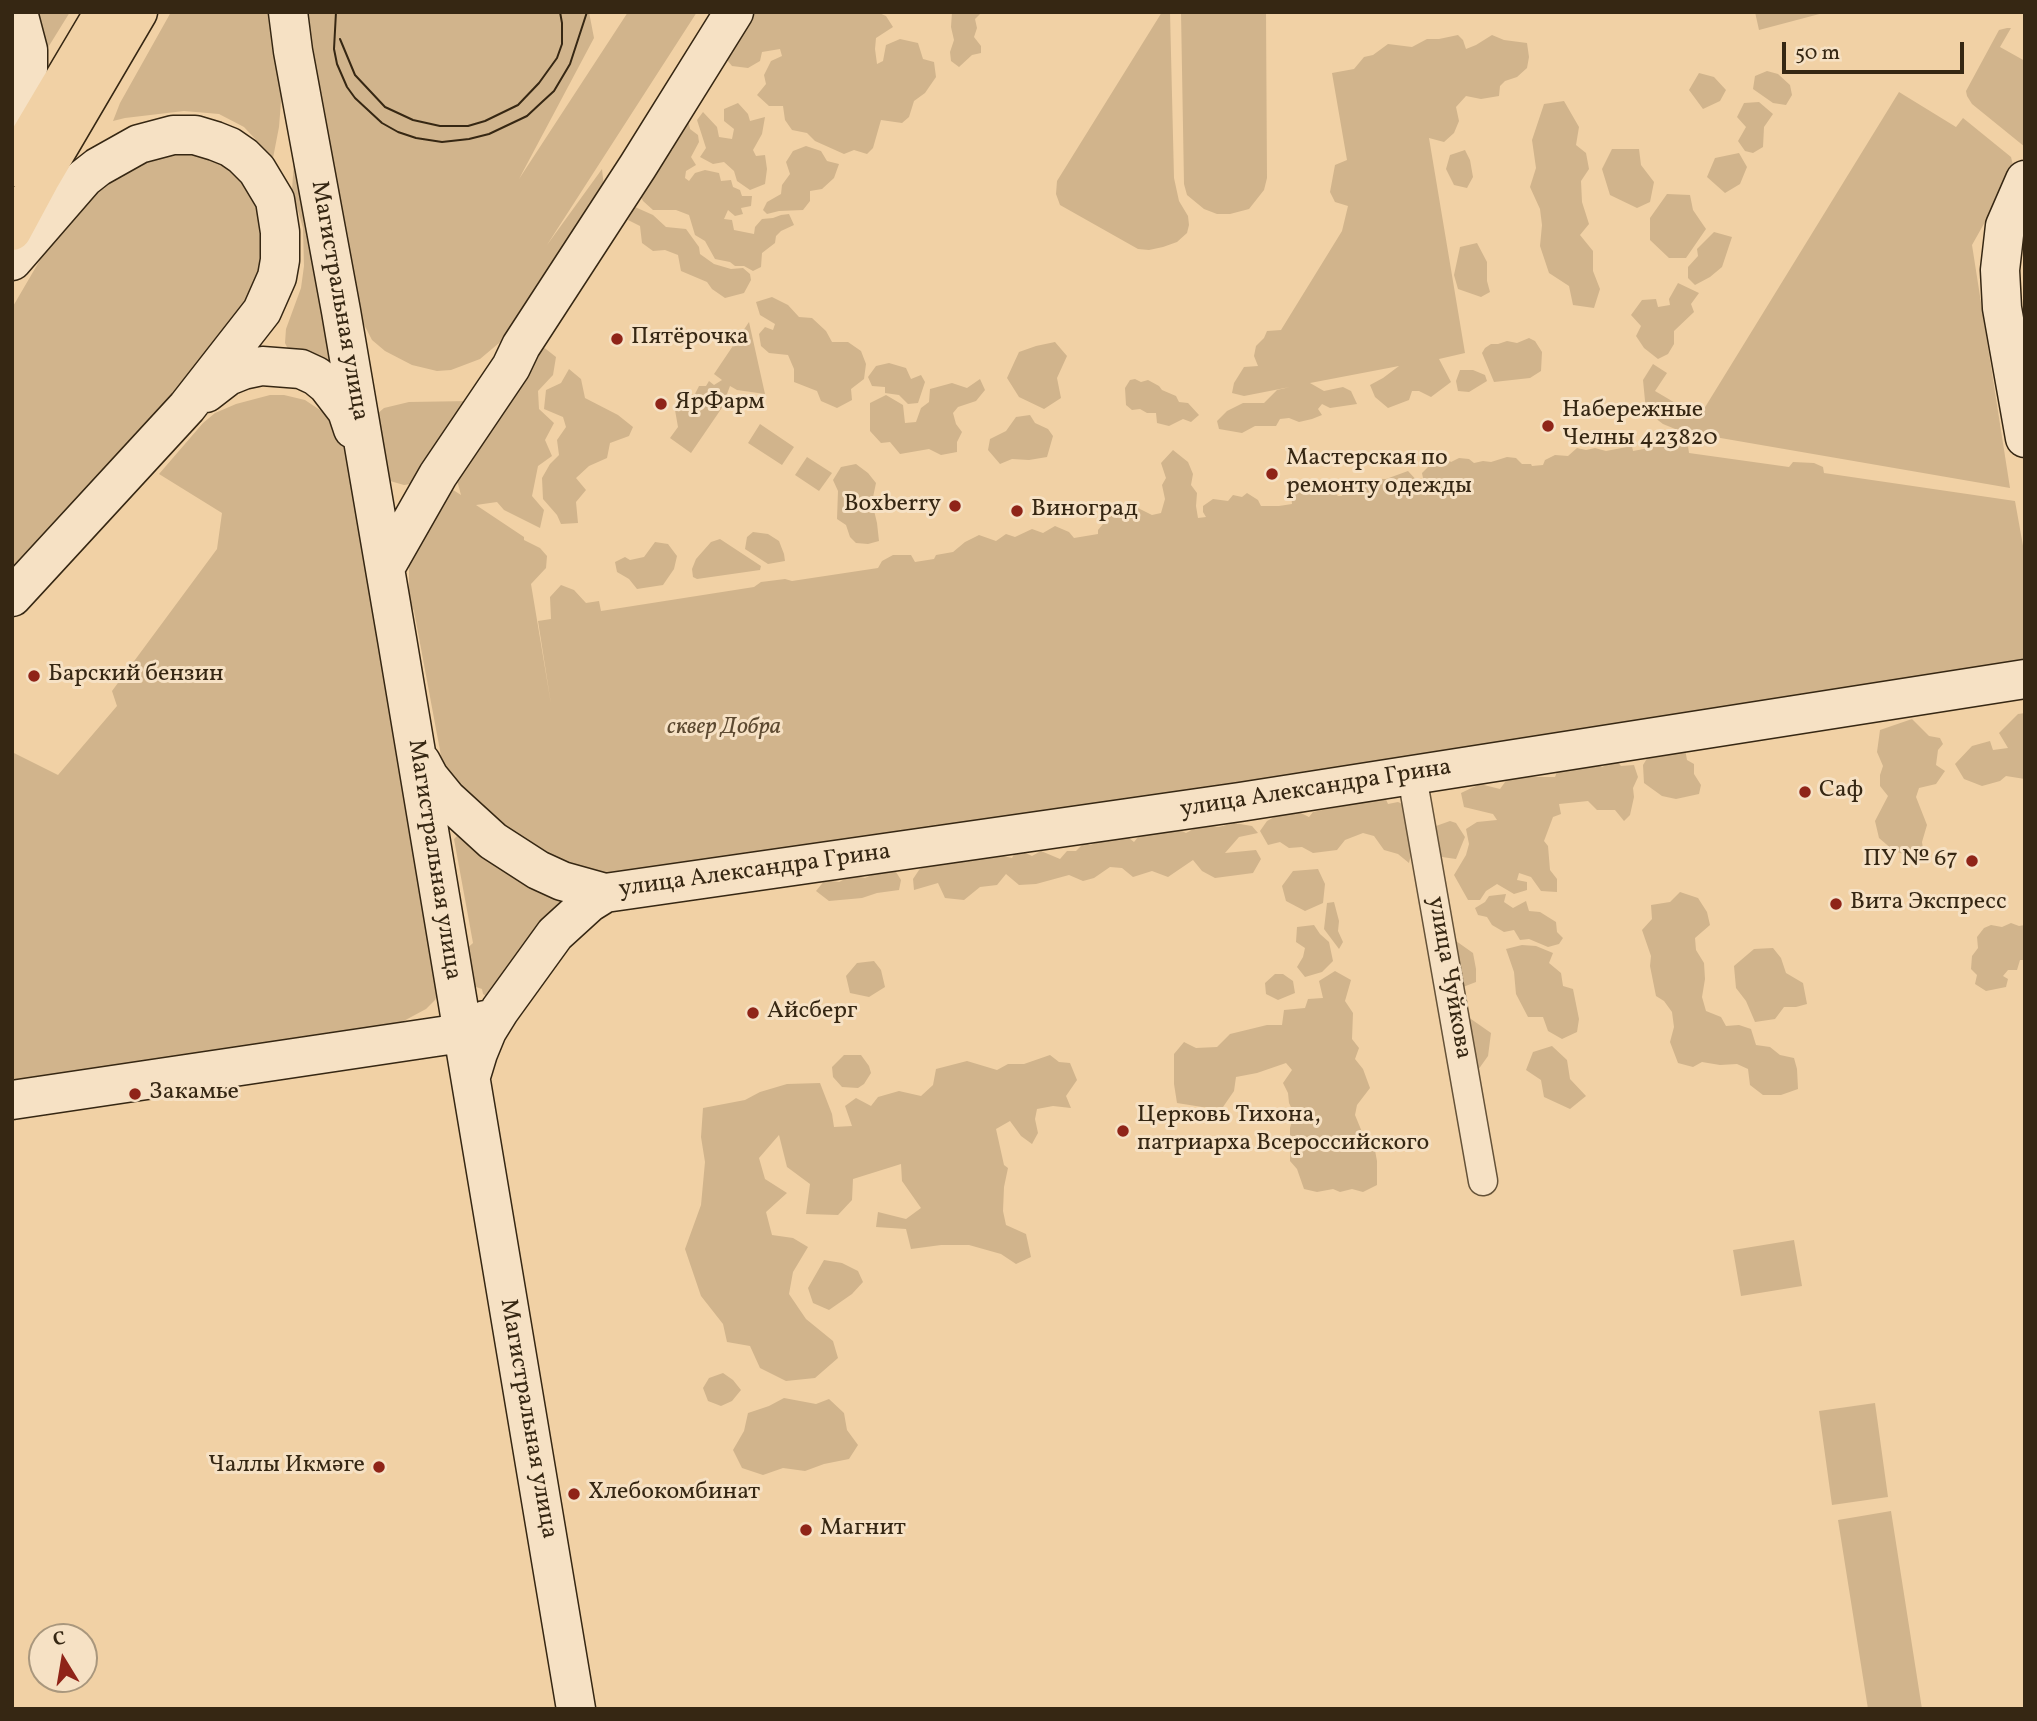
<!DOCTYPE html>
<meta charset="utf-8">
<style>
body{margin:0}
#map{position:relative;width:2037px;height:1721px;overflow:hidden;background:#f1d1a5;font-family:Vollkorn,serif}
canvas{display:block}
.frame{position:absolute;inset:0;border:14px solid #362713;pointer-events:none}
.north{position:absolute;left:28px;top:1623px;width:70px;height:70px;box-sizing:border-box;background:#f6e1c4;border:2px solid #a9977d;border-radius:50%;rotate:349deg;font-size:19px;font-weight:700;line-height:28px;text-align:center;color:#362713}
.north::after{content:'';display:block;margin:auto;width:24px;height:32px;background:#8f2418;clip-path:polygon(50% 0,100% 100%,50% 72%,0 100%)}
.scale{position:absolute;left:1782px;top:42px;width:182px;height:32px;box-sizing:border-box;border:4px solid #362713;border-top:0;padding-left:9px;font-size:21px;line-height:24px;white-space:nowrap;color:#362713;-webkit-text-stroke:5px #f6e1c4;paint-order:stroke}
</style>
<div id="map">
<canvas width="2037" height="1721"></canvas>
<div class="frame"></div>
<div class="north">С</div>
<div class="scale">50 m</div>
</div>
<script>
const ctx = document.querySelector('canvas').getContext('2d');
ctx.lineJoin = 'round';
function fillPath(path, color) { ctx.fillStyle = color; ctx.fill(path, 'evenodd'); }
const toPath = rows => new Path2D(rows.map(r => 'M' + r).join(''));
function trace(path, color, width, dash) { ctx.strokeStyle = color; ctx.lineWidth = width; ctx.lineCap = dash ? 'butt' : 'round'; ctx.setLineDash(dash || []); ctx.stroke(path); }
function drawText(font, color, halo, rows, align = 'center') {
  ctx.font = font + ' Vollkorn,serif'; ctx.lineWidth = 6; ctx.setLineDash([]); ctx.textBaseline = 'middle'; ctx.strokeStyle = halo; ctx.fillStyle = color; for (const [text, x, y, turn = 0] of rows) {
    ctx.save(); ctx.translate(x, y); ctx.rotate((+turn || 0) * Math.PI / 180); ctx.textAlign = isNaN(turn) ? turn : align; if (halo) ctx.strokeText(text, 0, 0); ctx.fillText(text, 0, 0); ctx.restore();
  }
}
fillPath(toPath([
 [29,12,70,12,39,62],
 [171,12,272,12,282,89,279,127,273,158,244,127,219,114,184,111,125,118,113,121,120,103],
 [300,12,589,12,594,38,519,179,628,12,697,12,547,245,602,169,604,187,505,338,480,359,451,370,437,371,412,365,385,351,372,340,355,307],
 [751,12,877,12,886,16,893,27,876,38,875,49,877,64,883,61,886,45,900,39,918,43,923,59,934,62,936,77,925,93,914,101,909,117,902,123,881,120,873,148,867,154,854,150,844,154,815,141,807,133,792,130,785,120,783,106,769,106,757,95,766,84,764,75,771,61,782,56,780,49,762,52,760,61,748,68,732,66,727,60],
 [952,12,982,12,975,19,977,28,974,37,981,46,981,53,972,55,959,67,951,61,950,52,954,40,951,27],
 [1162,12,1170,12,1174,178,1179,201,1188,216,1189,225,1187,233,1177,242,1163,247,1149,250,1138,249,1060,205,1056,194,1057,181],
 [1181,12,1266,12,1267,178,1264,190,1249,209,1230,214,1217,214,1204,209,1187,195,1184,184],
 [1755,12,1827,12,1759,30],
 [2007,28,2011,28,2000,47,2025,61,2025,147,1972,104,1967,96,1966,91,1999,30],
 [1458,35,1463,40,1466,49,1476,45,1492,35,1504,40,1527,43,1529,57,1527,68,1517,77,1505,81,1500,86,1499,96,1481,99,1466,96,1456,107,1459,121,1454,133,1444,142,1429,138,1465,353,1439,359,1451,382,1431,397,1419,391,1412,391,1409,400,1388,408,1375,397,1370,385,1383,378,1399,366,1310,383,1324,391,1343,387,1351,391,1357,404,1330,408,1322,404,1318,409,1322,415,1312,419,1299,422,1289,418,1280,419,1276,426,1255,426,1242,433,1219,429,1217,421,1227,411,1243,403,1264,403,1277,390,1290,387,1244,396,1232,393,1234,383,1244,367,1258,366,1254,356,1256,346,1264,338,1267,331,1281,330,1342,231,1348,206,1335,202,1330,192,1335,165,1347,160,1332,73,1354,69,1364,57,1373,55,1388,44,1412,47,1427,39,1439,39],
 [1767,71,1778,74,1790,85,1792,95,1786,105,1773,103,1753,89,1755,76],
 [1699,73,1714,77,1726,90,1720,101,1703,109,1689,90],
 [1899,92,1956,127,1963,118,2011,157,2013,165,2012,174,1972,245,2010,488,1680,431,1663,424,1646,411,1643,380,1653,364,1667,373,1655,391,1699,417],
 [1564,101,1579,127,1576,145,1586,153,1589,169,1581,181,1582,202,1589,224,1580,235,1593,251,1593,271,1600,289,1594,308,1573,305,1569,286,1549,273,1540,246,1542,225,1540,209,1530,187,1536,168,1532,140,1544,104],
 [1759,102,1773,114,1764,127,1763,147,1753,153,1745,151,1738,141,1746,127,1737,117,1744,103],
 [738,103,748,114,750,121,765,117,762,134,753,150,756,156,765,155,767,169,765,184,750,190,737,181,734,171,724,162,713,164,700,157,706,148,697,120,703,112,717,127,719,137,732,139,734,129,724,121,724,109],
 [688,119,690,129,698,135,699,142,691,157,696,165,686,171,685,178,689,181,695,173,705,170,719,173,721,181,731,180,733,187,740,190,742,196,752,196,751,206,741,208,743,214,735,216,728,210,724,219,732,220,734,230,754,234,755,227,762,219,773,218,781,215,789,214,794,225,781,231,776,236,775,243,762,253,761,267,753,271,744,266,735,266,730,262,715,259,705,241,695,235,689,215,676,210,653,210,643,201,636,187,649,186,653,176,660,148,673,150,674,125],
 [806,146,821,151,827,161,839,164,834,178,822,189,810,191,810,201,803,210,779,211,767,214,763,210,767,202,781,194,782,185,790,174,786,162,793,151],
 [1612,149,1639,149,1641,165,1654,182,1650,202,1637,208,1610,195,1602,169],
 [1465,150,1470,160,1473,177,1467,188,1454,185,1446,169,1450,155],
 [200,152,226,163,243,177,266,219,259,298,12,581,12,308,47,248,87,197,150,156],
 [1739,153,1747,167,1740,184,1725,193,1707,177,1715,158],
 [297,157,331,366,290,353,285,343,286,329,301,288,304,266,303,228,292,190,294,161],
 [1667,194,1690,195,1693,210,1706,229,1686,258,1669,258,1650,240,1650,218],
 [635,207,653,215,666,227,686,229,699,247,700,254,714,264,731,269,743,268,750,274,751,280,744,293,725,298,712,289,707,282,681,271,678,255,665,250,653,251,642,243,640,226,628,220],
 [1714,232,1732,237,1722,267,1710,277,1695,285,1688,278,1688,267,1698,256,1697,249],
 [1477,243,1487,262,1487,281,1490,292,1481,297,1458,289,1454,275,1460,247],
 [1678,283,1699,293,1691,304,1694,312,1674,331,1674,344,1668,354,1658,359,1644,348,1636,336,1641,326,1631,315,1642,300,1656,299,1658,307,1670,305,1669,299],
 [772,297,788,305,799,317,812,318,826,331,832,342,848,342,861,351,866,364,864,379,851,389,852,400,837,408,821,401,817,391,794,382,794,369,788,355,769,353,761,346,759,334,765,327,773,330,775,324,760,315,756,302],
 [749,322,765,394,737,390,730,386,727,394,730,396,691,453,670,438,678,427,675,410,686,396,695,394,699,386,706,386,709,381,714,385,722,380,714,374],
 [1529,338,1535,341,1542,352,1541,371,1530,378,1494,382,1482,353,1485,348,1491,344,1498,344,1507,341,1517,343],
 [537,342,556,357,553,375,538,391,539,409,554,423,545,440,552,456,538,466,532,496,544,510,540,528,504,510,497,502,476,505,524,537,524,540,540,548,547,556,546,568,531,584,551,704,538,621,551,619,550,597,561,585,574,590,586,603,599,601,601,611,754,587,761,582,785,579,792,581,878,568,882,561,893,555,911,555,915,562,934,559,936,555,953,552,965,542,979,535,996,541,1006,534,1015,537,1032,529,1043,533,1055,526,1069,532,1074,538,1098,534,1098,530,1107,519,1114,514,1138,508,1152,515,1161,513,1165,499,1162,485,1166,478,1161,463,1173,450,1188,462,1193,474,1191,485,1197,493,1196,506,1198,518,1206,517,1203,512,1203,506,1213,499,1228,501,1233,495,1242,497,1247,493,1258,500,1261,506,1279,506,1292,504,1291,492,1298,491,1310,482,1321,482,1329,486,1338,496,1342,496,1344,484,1357,479,1386,479,1408,471,1420,484,1424,483,1422,473,1432,463,1447,459,1451,462,1459,458,1469,459,1474,463,1483,461,1491,462,1507,457,1516,458,1522,464,1531,464,1532,466,1543,465,1545,460,1555,455,1568,456,1577,448,1586,450,1595,448,1606,451,1632,446,1633,451,1649,448,1656,440,1673,440,1688,446,1689,453,1789,467,1793,462,1814,463,1823,467,1824,473,2015,501,2025,557,2025,662,1833,689,597,886,470,805,444,772,414,611,409,600,409,562,447,486,461,495,455,473],
 [1055,342,1067,356,1057,378,1061,398,1044,409,1019,397,1007,378,1019,352,1036,346],
 [889,363,906,368,911,379,921,375,925,382,918,403,908,404,899,395,885,393,885,387,872,386,868,377,876,366],
 [569,369,581,379,585,398,618,415,633,427,629,436,610,443,607,458,589,466,576,478,586,490,576,502,578,523,561,524,557,515,543,499,542,478,550,464,559,455,557,440,566,427,563,417,544,409,546,390,561,383],
 [1460,370,1473,370,1485,375,1487,381,1469,392,1458,391,1456,381],
 [980,379,985,390,976,401,958,407,953,413,956,424,962,432,957,442,957,452,941,455,929,449,900,454,890,442,881,443,870,431,870,403,886,395,903,405,905,423,916,422,921,408,929,402,930,389,952,383,967,388],
 [1135,379,1141,382,1148,380,1159,386,1162,390,1176,396,1179,402,1188,403,1199,415,1191,422,1183,419,1169,426,1157,423,1156,413,1147,413,1140,409,1132,410,1126,405,1125,388,1130,380],
 [270,395,284,395,305,400,323,412,347,438,441,987,435,1000,426,1009,398,1024,12,1085,12,752,58,775,117,706,112,691,217,549,222,513,159,474,203,423,215,413,236,404],
 [471,401,418,483,404,485,390,481,386,473,377,414,384,408,409,402],
 [1030,415,1035,423,1048,429,1053,436,1047,457,1029,460,1012,459,1000,464,988,450,990,439,1006,431,1016,417],
 [760,424,794,447,782,465,748,443],
 [807,457,832,473,819,491,795,475],
 [856,464,868,473,876,483,872,502,877,523,879,541,868,544,856,543,850,537,846,525,837,519,838,491,833,480,841,467],
 [753,532,768,534,779,541,784,554,785,561,768,564,745,549,747,537],
 [720,539,761,566,760,570,697,579,693,577,692,569,696,559,711,542],
 [655,542,668,544,677,556,674,569,663,585,637,589,629,579,617,572,615,562,625,557,630,560,644,557],
 [2025,713,2025,779,2006,776,2000,781,1982,786,1964,779,1955,764,1972,746,1990,741,1993,750,2008,748,1999,733,2018,714],
 [1912,719,1929,736,1940,738,1943,744,1938,750,1936,765,1945,771,1936,784,1919,788,1916,797,1927,825,1922,842,1924,855,1907,856,1893,850,1879,838,1875,821,1888,796,1880,786,1880,775,1883,766,1877,752,1880,730],
 [1685,749,1687,760,1694,764,1694,774,1701,785,1699,794,1676,799,1662,796,1644,783,1643,765,1651,752],
 [1595,760,1602,767,1616,760,1621,766,1634,765,1638,777,1633,788,1634,797,1630,815,1624,821,1615,810,1597,810,1588,801,1559,804,1561,814,1553,817,1544,841,1548,846,1550,870,1557,879,1557,892,1541,891,1531,877,1519,873,1517,880,1527,882,1527,890,1514,894,1497,884,1486,891,1480,900,1468,900,1454,875,1466,855,1469,844,1466,829,1477,822,1497,820,1493,814,1464,807,1461,793,1480,784,1500,789,1508,778,1524,774,1534,777,1555,777,1559,766],
 [1384,795,1388,804,1398,802,1409,807,1413,846,1409,863,1398,854,1384,850,1374,836,1363,833,1345,840,1337,850,1313,853,1302,847,1289,848,1280,842,1268,845,1260,831,1267,821,1278,815,1297,811,1309,817,1313,812,1342,806,1350,798],
 [1450,821,1456,823,1465,837,1456,859,1442,857,1429,848,1427,837,1436,826],
 [1234,823,1252,826,1258,833,1239,837,1225,853,1256,850,1261,859,1253,873,1215,878,1202,871,1193,860,1168,877,1152,871,1133,877,1122,868,1110,867,1094,878,1083,881,1069,875,1036,884,1019,885,1006,874,997,885,980,887,964,900,945,898,938,883,914,890,913,879,919,870,927,863,995,854,1012,858,1017,849,1032,856,1041,851,1060,859,1067,851,1076,851,1084,843,1090,845,1102,841,1116,831,1124,834,1134,842,1147,826,1174,827,1186,833,1201,825,1219,827],
 [459,834,558,896,560,904,488,997,483,994,482,989,470,985,464,951,473,943,454,839],
 [1318,869,1325,884,1323,903,1305,911,1286,901,1282,886,1293,871],
 [882,870,896,872,901,880,899,890,877,893,862,898,829,901,816,891,825,880,839,882,853,875,865,878],
 [1680,892,1698,898,1707,912,1710,925,1695,938,1696,950,1704,963,1705,979,1702,997,1706,1011,1721,1017,1726,1026,1739,1025,1751,1029,1756,1045,1770,1047,1780,1055,1794,1058,1797,1069,1798,1089,1781,1095,1763,1095,1750,1085,1748,1069,1737,1064,1720,1065,1702,1062,1693,1067,1678,1063,1670,1042,1674,1027,1672,1012,1664,1001,1656,996,1650,966,1651,956,1642,930,1652,919,1651,905,1670,902],
 [1506,894,1504,902,1513,908,1526,901,1529,911,1540,912,1556,922,1557,932,1563,938,1559,944,1548,947,1529,939,1520,940,1514,930,1504,932,1492,925,1487,917,1478,915,1475,908,1485,902,1489,896],
 [1334,902,1339,921,1338,931,1343,942,1339,949,1324,929,1327,903],
 [2011,923,2019,926,2025,925,2025,960,2020,960,2017,970,2008,970,2003,976,2008,979,2006,987,1986,991,1975,984,1977,975,1971,969,1972,956,1978,948,1977,937,1984,928,1991,925,2002,927],
 [1314,925,1320,934,1329,942,1333,961,1322,972,1305,977,1297,967,1303,957,1305,948,1296,942,1297,927],
 [1456,941,1473,953,1476,969,1476,982,1463,987,1447,947],
 [1522,945,1536,946,1553,953,1549,963,1561,973,1563,986,1573,989,1579,1019,1577,1032,1562,1039,1548,1031,1543,1017,1528,1017,1516,994,1514,972,1506,949],
 [1773,948,1781,958,1786,973,1803,983,1807,1004,1796,1007,1784,1007,1775,1019,1755,1022,1746,1001,1736,988,1734,966,1754,949],
 [874,961,881,970,885,987,869,997,850,993,846,976,857,963],
 [1335,971,1351,980,1345,1001,1353,1013,1352,1039,1359,1048,1355,1059,1363,1069,1370,1088,1357,1105,1355,1115,1362,1132,1373,1140,1377,1161,1377,1185,1363,1192,1352,1189,1340,1192,1333,1189,1317,1192,1304,1189,1297,1169,1290,1161,1290,1128,1294,1113,1289,1103,1288,1093,1283,1083,1292,1070,1286,1063,1257,1073,1236,1077,1234,1091,1223,1107,1202,1107,1177,1103,1174,1084,1174,1054,1184,1042,1196,1048,1217,1047,1230,1034,1267,1025,1282,1025,1284,1010,1305,1008,1308,999,1323,998,1319,981],
 [1275,974,1283,974,1293,981,1295,993,1278,1000,1266,994,1265,983],
 [1471,1019,1491,1033,1488,1056,1478,1070,1450,1042],
 [1552,1046,1567,1060,1570,1079,1586,1096,1570,1109,1544,1097,1541,1080,1526,1070,1533,1052],
 [844,1055,861,1055,869,1066,871,1073,864,1084,858,1088,842,1087,833,1077,832,1067],
 [1050,1055,1059,1062,1070,1063,1077,1080,1066,1096,1071,1108,1053,1106,1037,1109,1035,1119,1038,1133,1032,1144,1021,1136,1010,1121,996,1129,1004,1165,1008,1168,1004,1187,1003,1211,1006,1225,1026,1234,1031,1257,1016,1264,1001,1254,969,1245,941,1245,911,1249,906,1229,876,1227,878,1212,906,1219,921,1208,902,1181,901,1164,853,1179,852,1200,838,1215,806,1214,810,1184,787,1167,779,1135,759,1158,765,1179,787,1193,766,1212,772,1235,793,1238,808,1247,793,1272,789,1294,806,1319,833,1341,838,1358,815,1378,786,1381,760,1368,750,1346,727,1342,723,1324,701,1296,685,1249,701,1205,705,1162,701,1137,703,1108,745,1100,760,1092,787,1084,820,1083,832,1114,834,1127,852,1126,845,1106,856,1098,871,1106,878,1097,899,1091,921,1096,933,1085,936,1069,967,1061,997,1070,1008,1064,1024,1064],
 [1794,1240,1802,1286,1741,1296,1733,1250],
 [824,1260,842,1263,858,1271,863,1282,852,1294,829,1310,813,1303,808,1288],
 [723,1373,733,1380,741,1390,732,1401,721,1406,708,1401,703,1388,709,1378],
 [784,1398,816,1404,829,1399,844,1413,847,1430,858,1445,849,1459,824,1464,805,1471,783,1468,763,1475,742,1468,733,1450,744,1431,748,1413,769,1406],
 [1875,1403,1888,1497,1832,1505,1819,1411],
 [1891,1511,1922,1709,1868,1709,1838,1520]
]), '#d1b48c');
const street = toPath([
 [1412,776,1483,1181]
]);
const secondary = toPath([
 [288,12,293,51,341,311,397,639,576,1709],
 [12,126,25,88,28,69,28,50,18,12],
 [2025,180,2005,226,2000,270,2002,308,2025,438],
 [12,261,84,178,98,167,139,144,173,135,195,135,215,141,230,147,243,156,257,170,275,200,280,232,280,260,277,277,262,311,187,407,12,597],
 [206,393,228,376,243,370,262,366,301,369,316,376,327,385,347,411,353,429],
 [385,568,438,475,511,367,521,346,638,166,734,12],
 [421,762,429,777,447,799,493,841,538,870,562,881,605,893],
 [471,1076,478,1053,487,1031,500,1010,555,934,589,903,605,893,1240,802,2025,679],
 [12,1100,462,1033,485,1020]
]);
const primary = toPath([
 [12,167,104,12],
 [12,231,40,179,138,12]
]);
trace(street, '#655238', 31);
trace(secondary, '#362713', 41);
trace(primary, '#362713', 41);
trace(street, '#f6e1c4', 28);
trace(secondary, '#f6e1c4', 38);
trace(primary, '#f1d1a5', 38);
trace(toPath([
 [336,12,334,49,337,64,347,87,355,98,382,123,398,132,416,138,442,142,469,139,489,134,527,116,542,102,554,91,570,64,587,12],
 [340,39,355,75,385,107,413,120,440,126,468,126,485,121,518,105,539,83,557,58,562,44,562,23,560,12]
]), '#362713', 2);
for (const [x, y, r, color] of [
 [617,339,7,"#8f2418"],
 [661,404,7,"#8f2418"],
 [1548,426,7,"#8f2418"],
 [1272,474,7,"#8f2418"],
 [955,506,7,"#8f2418"],
 [1017,511,7,"#8f2418"],
 [34,676,7,"#8f2418"],
 [1805,792,7,"#8f2418"],
 [1972,861,7,"#8f2418"],
 [1836,904,7,"#8f2418"],
 [753,1013,7,"#8f2418"],
 [135,1094,7,"#8f2418"],
 [1123,1131,7,"#8f2418"],
 [379,1467,7,"#8f2418"],
 [574,1494,7,"#8f2418"],
 [806,1530,7,"#8f2418"]
]) { const dot = new Path2D(); dot.arc(x, y, r, 0, 2 * Math.PI); ctx.fillStyle = color; ctx.fill(dot); trace(dot, '#f6e1c4', 2.5); }
drawText('24px', '#362713', '#f6e1c4', [
 ["Магистральная улица",338,301,80],
 ["улица Александра Грина",1316,790,-9],
 ["Магистральная улица",433,860,81],
 ["улица Александра Грина",755,872,-8],
 ["улица Чуйкова",1448,978,80],
 ["Магистральная улица",527,1419,80]
]);
drawText('24px', '#362713', '#f6e1c4', [
 ["Пятёрочка",631,339],
 ["ЯрФарм",675,404],
 ["Набережные",1562,412],
 ["Челны 423820",1562,440],
 ["Мастерская по",1286,460],
 ["ремонту одежды",1286,488],
 ["Boxberry",941,506,"right"],
 ["Виноград",1031,511],
 ["Барский бензин",48,676],
 ["Саф",1819,792],
 ["ПУ № 67",1958,861,"right"],
 ["Вита Экспресс",1850,904],
 ["Айсберг",767,1013],
 ["Закамье",149,1094],
 ["Церковь Тихона,",1137,1117],
 ["патриарха Всероссийского",1137,1145],
 ["Чаллы Икмәге",365,1467,"right"],
 ["Хлебокомбинат",588,1494],
 ["Магнит",820,1530]
], 'left');
drawText('italic 24px', '#5d4a31', '#f6e1c4', [
 ["сквер Добра",724,729]
]);
</script>
